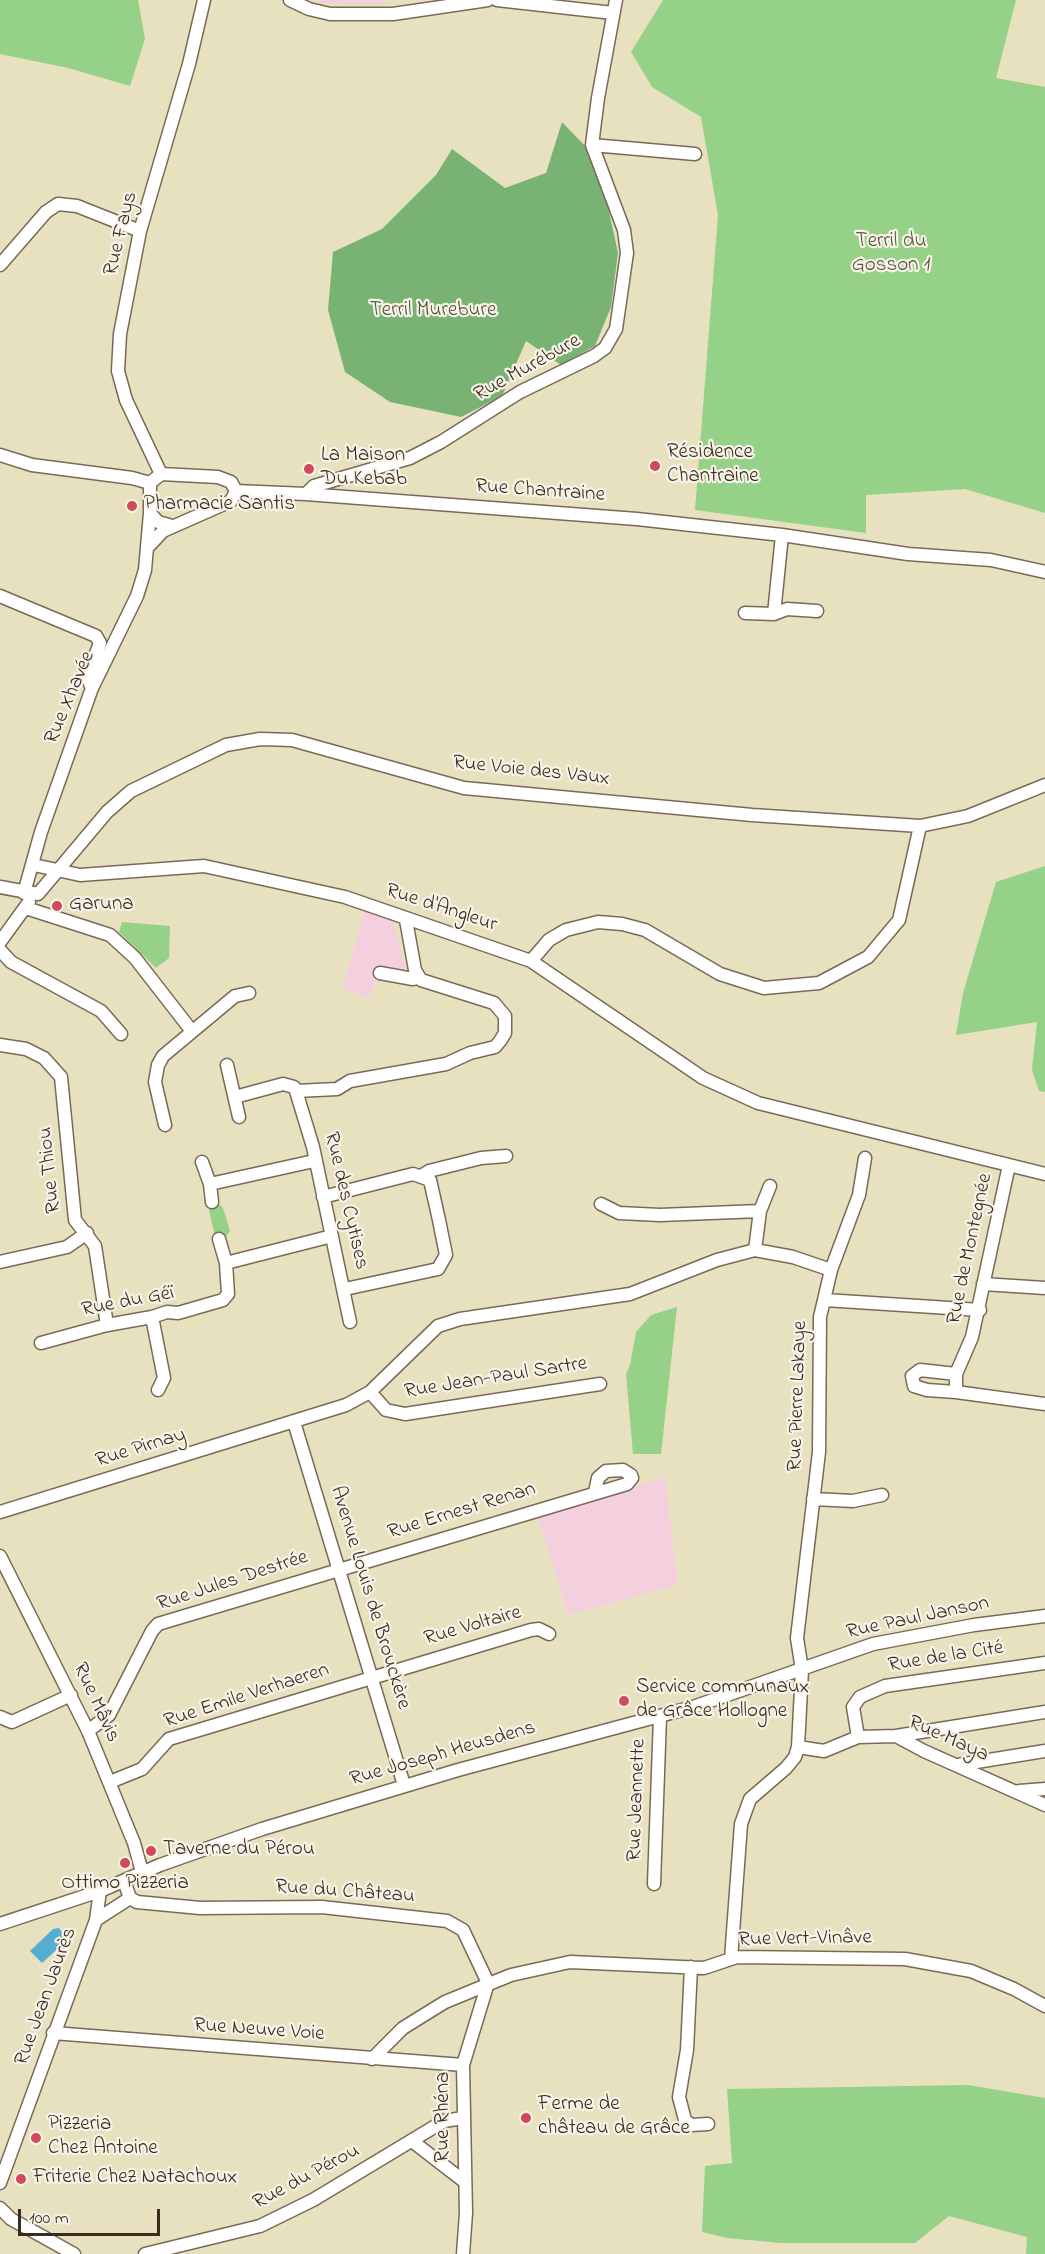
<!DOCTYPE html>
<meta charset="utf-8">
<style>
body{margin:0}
#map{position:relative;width:1045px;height:2254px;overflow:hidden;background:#e8e1bf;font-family:"Indie Flower",sans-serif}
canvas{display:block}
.scale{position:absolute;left:18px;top:2209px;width:142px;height:27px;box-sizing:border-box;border:3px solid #3b2a1e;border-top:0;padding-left:8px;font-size:18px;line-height:21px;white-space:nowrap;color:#3b2a1e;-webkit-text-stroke:4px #f7f3e8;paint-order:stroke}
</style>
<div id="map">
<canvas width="1045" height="2254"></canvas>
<div class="scale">100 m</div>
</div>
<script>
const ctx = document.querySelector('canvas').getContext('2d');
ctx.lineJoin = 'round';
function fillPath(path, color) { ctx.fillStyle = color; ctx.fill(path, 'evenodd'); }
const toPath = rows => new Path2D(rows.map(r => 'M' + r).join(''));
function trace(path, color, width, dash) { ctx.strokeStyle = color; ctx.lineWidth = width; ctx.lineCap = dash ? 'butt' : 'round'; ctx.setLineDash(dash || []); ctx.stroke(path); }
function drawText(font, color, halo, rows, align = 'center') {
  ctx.font = font + ' "Indie Flower",sans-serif'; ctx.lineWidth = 4.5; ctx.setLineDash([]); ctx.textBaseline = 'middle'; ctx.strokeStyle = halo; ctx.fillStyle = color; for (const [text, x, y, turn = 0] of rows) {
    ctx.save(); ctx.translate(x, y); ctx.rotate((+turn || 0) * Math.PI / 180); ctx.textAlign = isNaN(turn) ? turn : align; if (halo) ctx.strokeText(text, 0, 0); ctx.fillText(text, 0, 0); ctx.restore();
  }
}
fillPath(toPath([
 [320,0,387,0,386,4,319,3],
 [365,910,394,922,405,968,396,973,381,969,369,998,342,988],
 [665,1477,678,1585,568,1615,538,1517]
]), '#f4cfde');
fillPath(toPath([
 [0,0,138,0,145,39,130,86,68,68,0,54],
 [663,0,1016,0,996,78,1045,87,1045,513,965,489,866,495,866,533,695,510,718,215,701,117,652,87,631,52],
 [1045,866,1045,1092,1039,1091,1032,1070,1037,1022,956,1035,963,993,996,882],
 [122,922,170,926,169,958,156,968,119,932],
 [218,1203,223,1208,230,1231,226,1237,216,1240,208,1206],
 [677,1307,661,1454,633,1454,626,1374,630,1365,636,1332,651,1315],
 [968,2085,1045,2098,1045,2254,1026,2254,1027,2237,949,2216,915,2243,781,2243,727,2238,702,2232,705,2166,732,2163,727,2089]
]), '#95d186');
fillPath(toPath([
 [562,122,587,148,604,188,618,253,611,307,595,346,561,365,526,341,502,396,461,417,390,402,345,372,328,310,333,252,382,229,436,175,452,149,505,188,546,173]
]), '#78b373');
fillPath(toPath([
 [59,1928,65,1937,64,1943,42,1963,30,1951,53,1929]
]), '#55add2');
const minor = toPath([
 [290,0,309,9,330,14,393,14,488,0],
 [497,0,613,13],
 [592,145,695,154],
 [0,265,46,212,58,204,77,206,140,231],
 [0,455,32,465,132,478,150,483],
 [161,474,126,400,118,371,120,334,140,231,189,64,204,0],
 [236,491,306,494,637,519,782,535,908,554,991,560,1045,572],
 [306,494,314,486,410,458,441,442,520,392,594,356,605,348,616,329,627,253,624,230,592,145,598,98,616,0],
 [172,526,158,522,150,513,150,483,161,474,218,477,231,482,236,491],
 [148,547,163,531,231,501,236,491],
 [0,596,96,636,100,643,87,677,92,688],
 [745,613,774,614,782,535],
 [774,614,787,609,817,611],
 [34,865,80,875,204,866,345,897,531,961,703,1078,758,1103,1045,1174],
 [0,887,38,894,107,812,131,791,226,745,260,739,292,740,464,788,752,815,920,826,968,816,1045,785],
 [24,893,41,832,92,688,137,596,145,570,150,513],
 [26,908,110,935,135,958,191,1030],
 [0,942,29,902],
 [0,950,11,962,101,1011,121,1034],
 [531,961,549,940,566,930,598,922,622,924,645,930,720,974,764,988,819,983,868,957,899,920,920,826],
 [380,973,413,979,419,977],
 [0,1045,26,1049,44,1058,61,1077,75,1220,95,1246,107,1325],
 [227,1065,239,1117],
 [296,1091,337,1089,350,1081,446,1064,470,1053,495,1047,500,1041,505,1033,505,1016,494,1003,421,980,415,970,406,920],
 [296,1091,313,1147,350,1322],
 [235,1097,283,1084,294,1087,296,1091],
 [165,1125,155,1082,158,1065,163,1056,235,996,249,993],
 [202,1162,210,1184,212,1202],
 [421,1176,429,1171,481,1158,506,1156],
 [210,1184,314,1161],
 [323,1197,413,1174,430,1180,439,1220,446,1255,438,1269,345,1289],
 [601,1204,619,1213,660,1215,760,1211],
 [755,1250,760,1211,770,1186],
 [0,1262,67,1247,87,1233],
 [226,1263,332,1236],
 [983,1284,1045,1288],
 [825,1300,980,1310],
 [152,1317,164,1378,158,1390],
 [41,1343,107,1325,152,1317,167,1312,178,1313,223,1300,228,1294,226,1263,219,1239],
 [956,1374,956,1392,927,1390,914,1386,912,1376,920,1370,956,1374,972,1337,1009,1165],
 [370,1392,386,1410,405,1414,600,1384],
 [956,1392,1045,1404],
 [294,1422,404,1785],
 [813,1499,853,1501,882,1495],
 [0,1512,346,1405,370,1392,438,1326,460,1319,630,1294,717,1260,755,1250,793,1257,831,1270],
 [0,1556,88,1731,134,1843,142,1872],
 [0,1717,12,1722,71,1695],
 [88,1731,109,1715,152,1631,158,1624,627,1484,632,1478,631,1475,623,1470,606,1471,598,1478,595,1492],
 [896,1736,1045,1712],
 [858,1737,853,1707,860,1697,885,1686,1045,1663],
 [798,1747,824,1751,858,1737,896,1736,924,1751,1045,1805],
 [958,1765,1045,1751],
 [110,1782,142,1769,169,1739,531,1630,539,1629,549,1634],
 [1019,1791,1045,1789],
 [124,1881,130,1898,137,1902,200,1908,322,1907,447,1921,463,1930,488,1983],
 [654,1884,660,1717],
 [96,1920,130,1898],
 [0,1924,100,1891,160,1865,262,1829,458,1770,693,1707,873,1644,974,1625,1045,1616],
 [731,1959,741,1824,750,1799,786,1768,795,1757,798,1747,802,1670,797,1638,819,1452,820,1317,831,1270,859,1195,865,1158],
 [691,1967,687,2050,679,2097,685,2120,691,2125,708,2124],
 [53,2033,463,2065],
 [372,2059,403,2028,445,2002,511,1975,570,1962,704,1968,737,1957,905,1959,971,1971,1014,1989,1045,2006],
 [412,2141,465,2182],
 [0,2183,96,1920,100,1891],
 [0,2208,11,2219,74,2254],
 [145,2254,260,2226,313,2200,444,2121,463,2118],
 [463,2254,466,2213,463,2065,488,1983]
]);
trace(minor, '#786a56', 15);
trace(minor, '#fff', 12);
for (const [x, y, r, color] of [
 [655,466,6,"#d1495b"],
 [309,469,6,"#d1495b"],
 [132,506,6,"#d1495b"],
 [57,906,6,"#d1495b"],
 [624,1701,6,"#d1495b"],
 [151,1851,6,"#d1495b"],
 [125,1863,6,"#d1495b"],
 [526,2118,6,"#d1495b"],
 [36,2138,6,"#d1495b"],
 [21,2179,6,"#d1495b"]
]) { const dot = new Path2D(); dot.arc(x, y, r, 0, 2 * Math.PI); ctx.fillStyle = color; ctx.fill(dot); trace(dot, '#f7f3e8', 2); }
drawText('21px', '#3b2a1e', '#f7f3e8', [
 ["Rue Fays",122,234,-76],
 ["Rue Murébure",528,369,-29],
 ["Rue Chantraine",540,492,4],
 ["Rue Xhavée",71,698,-67],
 ["Rue Voie des Vaux",531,772,6],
 ["Rue d'Angleur",441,909,18],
 ["Rue Thiou",51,1170,-96],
 ["Rue des Cytises",345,1201,77],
 ["Rue de Montegnée",971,1249,-78],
 ["Rue du Géï",128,1303,-11],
 ["Rue Jean-Paul Sartre",496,1379,-9],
 ["Rue Pierre Lakaye",799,1396,-88],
 ["Rue Pirnay",141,1449,-17],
 ["Rue Ernest Renan",462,1512,-17],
 ["Rue Jules Destrée",233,1582,-18],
 ["Avenue Louis de Brouckère",369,1598,73],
 ["Rue Paul Janson",918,1619,-12],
 ["Rue Voltaire",473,1627,-16],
 ["Rue de la Cité",946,1658,-9],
 ["Rue Emile Verhaeren",247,1697,-18],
 ["Rue Mâvis",95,1703,65],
 ["Rue Maya",948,1740,24],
 ["Rue Joseph Heusdens",443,1755,-16],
 ["Rue Jeannette",638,1800,-88],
 ["Rue du Château",345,1893,4],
 ["Rue Vert-Vinâve",805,1940,-1],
 ["Rue Jean Jaurès",47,1997,-70],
 ["Rue Neuve Voie",259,2031,4],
 ["Rue Rhéna",445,2117,-90],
 ["Rue du Pérou",307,2178,-28]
]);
drawText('21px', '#525438', '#f7f3e8', [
 ["Terril du",891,243],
 ["Gosson 1",891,267],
 ["Terril Murebure",433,312]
]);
drawText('21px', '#3b2a1e', '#f7f3e8', [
 ["Résidence",667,454],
 ["Chantraine",667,478],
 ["La Maison",321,457],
 ["Du Kebab",321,481],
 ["Pharmacie Santis",144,506],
 ["Garuna",69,906],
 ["Service communaux",636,1689],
 ["de Grâce Hollogne",636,1713],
 ["Taverne du Pérou",163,1851],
 ["Ottimo Pizzeria",125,1885,"center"],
 ["Ferme de",538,2106],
 ["château de Grâce",538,2130],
 ["Pizzeria",48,2126],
 ["Chez Antoine",48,2150],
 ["Friterie Chez Natachoux",33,2179]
], 'left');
</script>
